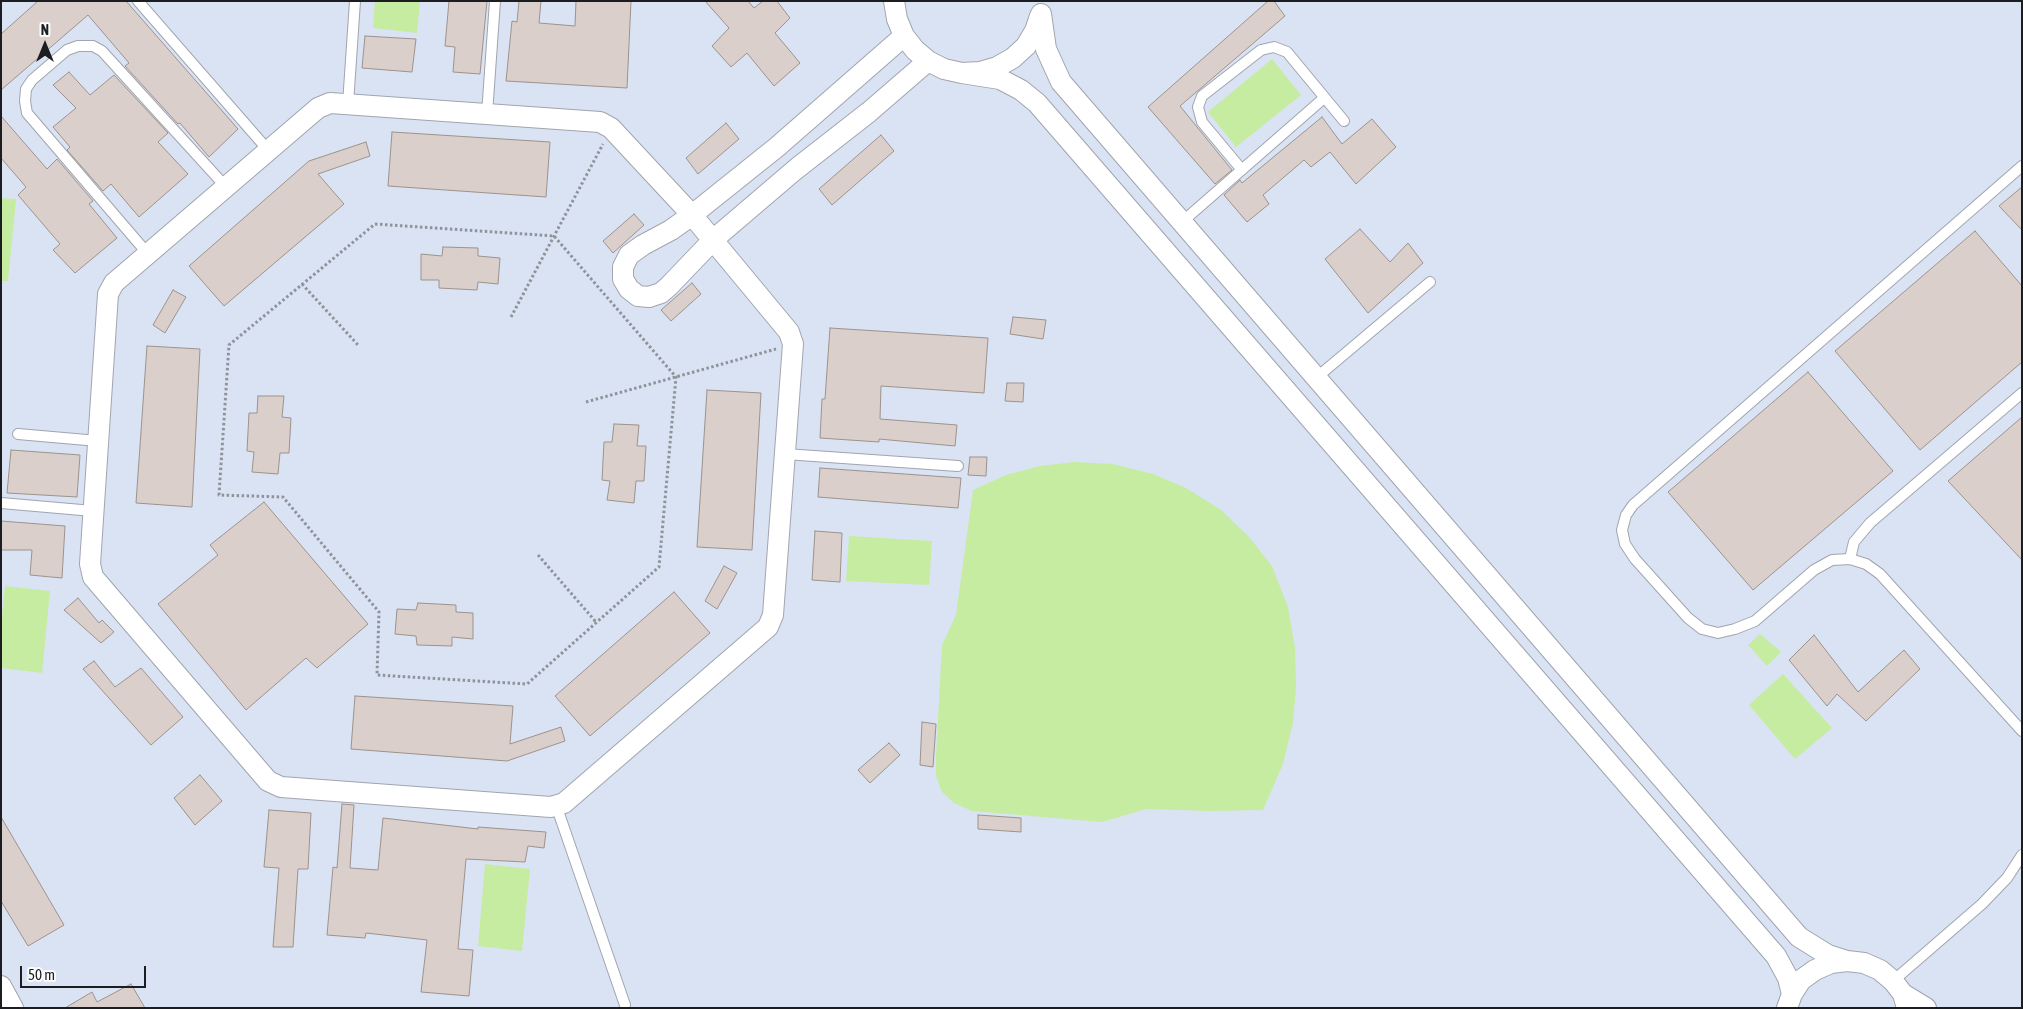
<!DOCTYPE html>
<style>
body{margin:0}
#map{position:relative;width:2023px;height:1009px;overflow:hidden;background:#eaeff8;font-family:"Asap Condensed",sans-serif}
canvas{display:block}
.frame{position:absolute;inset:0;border:2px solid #1b1d20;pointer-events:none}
.north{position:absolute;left:20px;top:20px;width:50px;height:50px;-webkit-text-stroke:4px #fbfcfe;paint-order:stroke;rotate:0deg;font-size:14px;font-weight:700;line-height:20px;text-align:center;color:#1b1d20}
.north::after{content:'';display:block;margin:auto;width:18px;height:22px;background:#1b1d20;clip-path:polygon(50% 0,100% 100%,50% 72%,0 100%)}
.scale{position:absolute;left:20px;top:966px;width:126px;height:22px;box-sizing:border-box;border:2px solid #1b1d20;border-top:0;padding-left:6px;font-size:15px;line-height:18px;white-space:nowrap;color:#1b1d20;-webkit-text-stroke:4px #fbfcfe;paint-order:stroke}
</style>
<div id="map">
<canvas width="2023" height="1009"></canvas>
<div class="frame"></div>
<div class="north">N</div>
<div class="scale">50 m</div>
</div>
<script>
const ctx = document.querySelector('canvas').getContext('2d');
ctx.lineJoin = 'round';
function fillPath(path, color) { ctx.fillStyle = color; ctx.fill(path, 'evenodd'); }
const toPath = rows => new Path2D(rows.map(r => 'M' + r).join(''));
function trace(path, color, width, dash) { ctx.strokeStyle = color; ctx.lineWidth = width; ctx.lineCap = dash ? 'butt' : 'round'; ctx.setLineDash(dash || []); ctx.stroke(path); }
fillPath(toPath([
 [1,1,2022,1,2022,1008,1,1008]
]), '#dae3f3');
fillPath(toPath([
 [375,1,420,1,417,33,373,28],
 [1272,59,1301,95,1236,147,1208,112],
 [1,198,16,199,8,281,1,281],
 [1074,462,1113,464,1153,474,1186,488,1221,510,1249,537,1272,566,1288,607,1295,648,1296,687,1293,723,1283,764,1263,810,1210,811,1146,809,1102,822,972,811,954,803,942,792,936,776,936,756,942,645,956,615,973,490,1006,475,1040,466],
 [849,536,932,541,929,585,846,581],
 [5,586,50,591,42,673,1,668,1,627],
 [1760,634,1781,652,1767,666,1748,645],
 [1783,674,1832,728,1795,759,1749,705],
 [485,864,530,869,522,951,478,946]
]), '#c6eca1');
const building = toPath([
 [38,1,126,1,238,129,209,157,180,123,178,124,125,66,129,63,88,15,1,90,1,34,38,1],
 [449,1,487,1,480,74,453,72,455,47,445,46,449,1],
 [519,1,541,1,539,23,575,26,576,1,631,1,627,88,506,81,512,21,517,22,519,1],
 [705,1,748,1,754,8,763,1,777,1,790,18,775,33,800,63,774,86,747,53,731,67,712,46,729,28,705,1],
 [1268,1,1274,1,1285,16,1180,106,1232,170,1215,184,1148,107,1268,1],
 [365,36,416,39,412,72,362,68,365,36],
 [69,72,90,95,114,75,168,133,158,142,188,174,139,217,111,184,103,191,67,150,70,147,53,127,76,108,53,85,69,72],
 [1,116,47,169,57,159,93,201,89,204,117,238,75,273,53,250,60,244,18,195,26,187,1,158,1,116],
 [1322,117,1342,144,1372,119,1396,147,1356,184,1330,152,1311,167,1304,160,1263,195,1269,204,1247,222,1224,195,1240,180,1242,183,1322,117],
 [726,123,739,139,698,174,686,158,726,123],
 [392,132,550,142,546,197,388,186,392,132],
 [881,135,894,151,832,205,819,189,881,135],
 [366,142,370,156,318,174,344,204,224,306,189,266,309,161,366,142],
 [2022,187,2022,230,1999,206,2022,187],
 [634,214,644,225,613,253,603,241,634,214],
 [1360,229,1390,262,1408,243,1423,263,1368,313,1325,259,1360,229],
 [1975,231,2022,286,2022,362,1920,450,1835,351,1975,231],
 [443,247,478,248,478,256,500,258,498,284,478,282,477,290,439,288,439,280,421,280,421,254,442,256,443,247],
 [692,283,701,294,671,321,661,310,692,283],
 [173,290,186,297,165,333,153,325,173,290],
 [1013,317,1046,320,1043,339,1010,334,1013,317],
 [830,328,988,338,984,393,881,386,880,419,957,425,955,446,879,439,879,442,820,438,822,399,825,399,830,328],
 [147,346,200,349,192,507,136,503,147,346],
 [1808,372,1893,471,1753,590,1668,492,1808,372],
 [1007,383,1024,383,1023,402,1005,401,1007,383],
 [707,390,761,393,752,550,697,547,707,390],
 [258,396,284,396,282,417,291,418,289,453,280,453,278,474,252,472,254,452,247,451,249,413,257,413,258,396],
 [2022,417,2022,560,1948,481,2022,417],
 [614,424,639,425,637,446,646,446,644,481,636,481,634,503,607,500,610,481,602,480,604,442,612,442,614,424],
 [11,450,80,455,77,497,7,493,11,450],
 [970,457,987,457,986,476,968,475,970,457],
 [820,468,961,478,958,508,818,497,820,468],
 [264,502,368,624,317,668,306,658,246,710,158,604,218,555,210,545,264,502],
 [1,521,65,526,62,578,30,575,32,550,1,550,1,521],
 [815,531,842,533,840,582,812,580,815,531],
 [724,566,737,573,717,609,705,601,724,566],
 [674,592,710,633,590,736,555,696,674,592],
 [78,598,99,623,102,620,114,632,101,643,64,610,78,598],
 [418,603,456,605,456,612,473,613,473,639,452,637,452,646,417,645,416,636,395,634,397,609,416,610,418,603],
 [1814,635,1858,692,1904,650,1920,669,1866,721,1837,694,1827,706,1789,660,1814,635],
 [94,661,115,687,141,668,183,717,151,745,83,669,94,661],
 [355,696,513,706,510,744,561,727,565,741,507,761,351,749,355,696],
 [922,722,936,724,933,767,920,765,922,722],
 [889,743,900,755,870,783,858,770,889,743],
 [200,775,222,801,195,825,174,798,200,775],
 [342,804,354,805,350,868,378,870,383,818,478,829,478,827,546,832,544,848,528,846,525,862,466,859,458,949,473,950,469,996,421,992,427,940,366,933,365,938,327,935,333,867,337,868,342,804],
 [269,810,311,813,308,869,298,869,293,947,273,947,279,868,264,867,269,810],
 [978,815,1021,818,1021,832,978,829,978,815],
 [1,817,64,925,28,946,1,901,1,817],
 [131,984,145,1008,65,1008,92,992,97,1002,131,984]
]);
fillPath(building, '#dacfca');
trace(building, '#9d938e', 1);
const service = toPath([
 [138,1,268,150],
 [348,104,355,1],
 [487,114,495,1],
 [2022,166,1633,505,1626,515,1622,530,1625,544,1635,559,1688,618,1702,629,1718,633,1735,629,1755,621,1814,570,1832,560,1850,559,1866,564,1880,574,2022,731],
 [1242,170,1202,122,1198,107,1202,96,1261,50,1274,47,1287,52,1344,121],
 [1182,222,1324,98],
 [148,254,27,113,25,101,26,89,32,80,67,50,78,46,93,46,102,51,226,187],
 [1316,378,1430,282],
 [18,434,98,441],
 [785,454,958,466],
 [1,503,93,511],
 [1850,559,1854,542,1870,523,2022,393],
 [556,805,625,1005],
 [1893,981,1982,904,2007,878,2022,855]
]);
const minor = toPath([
 [894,1,897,19,904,36,915,50,928,61,944,69,962,73,980,72,997,67,1013,58,1026,46,1035,31,1040,16],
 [1041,14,1046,49,1061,82,1799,937,1828,955,1847,961],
 [904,36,777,147,692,215,671,230,643,245,629,255,623,267,623,279,629,289,638,296,649,297,661,293,669,286,714,239,796,169,869,112,928,61],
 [962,73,1000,79,1021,90,1037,103,1776,956,1788,978,1792,994],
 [330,103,600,122,611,128,692,215,789,332,793,344,773,615,768,627,564,803,551,807,281,787,268,781,93,577,90,564,108,294,114,283,318,108,330,103],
 [1,986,13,1008],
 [1903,994,1926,1008],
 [1787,1008,1792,994,1801,980,1815,970,1831,963,1847,961,1864,963,1880,970,1893,981,1903,994,1907,1008]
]);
trace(service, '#a0a5ae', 12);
trace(minor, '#a0a5ae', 22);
trace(toPath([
 [375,224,554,236,676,377,659,567,527,684,377,675,379,612,283,497,219,495,229,345,375,224],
 [302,284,358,345],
 [511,317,603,144],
 [586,402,776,349],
 [538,555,596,622]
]), '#8f9399', 3, [2.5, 2.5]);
trace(service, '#fff', 10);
trace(minor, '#fff', 20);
</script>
